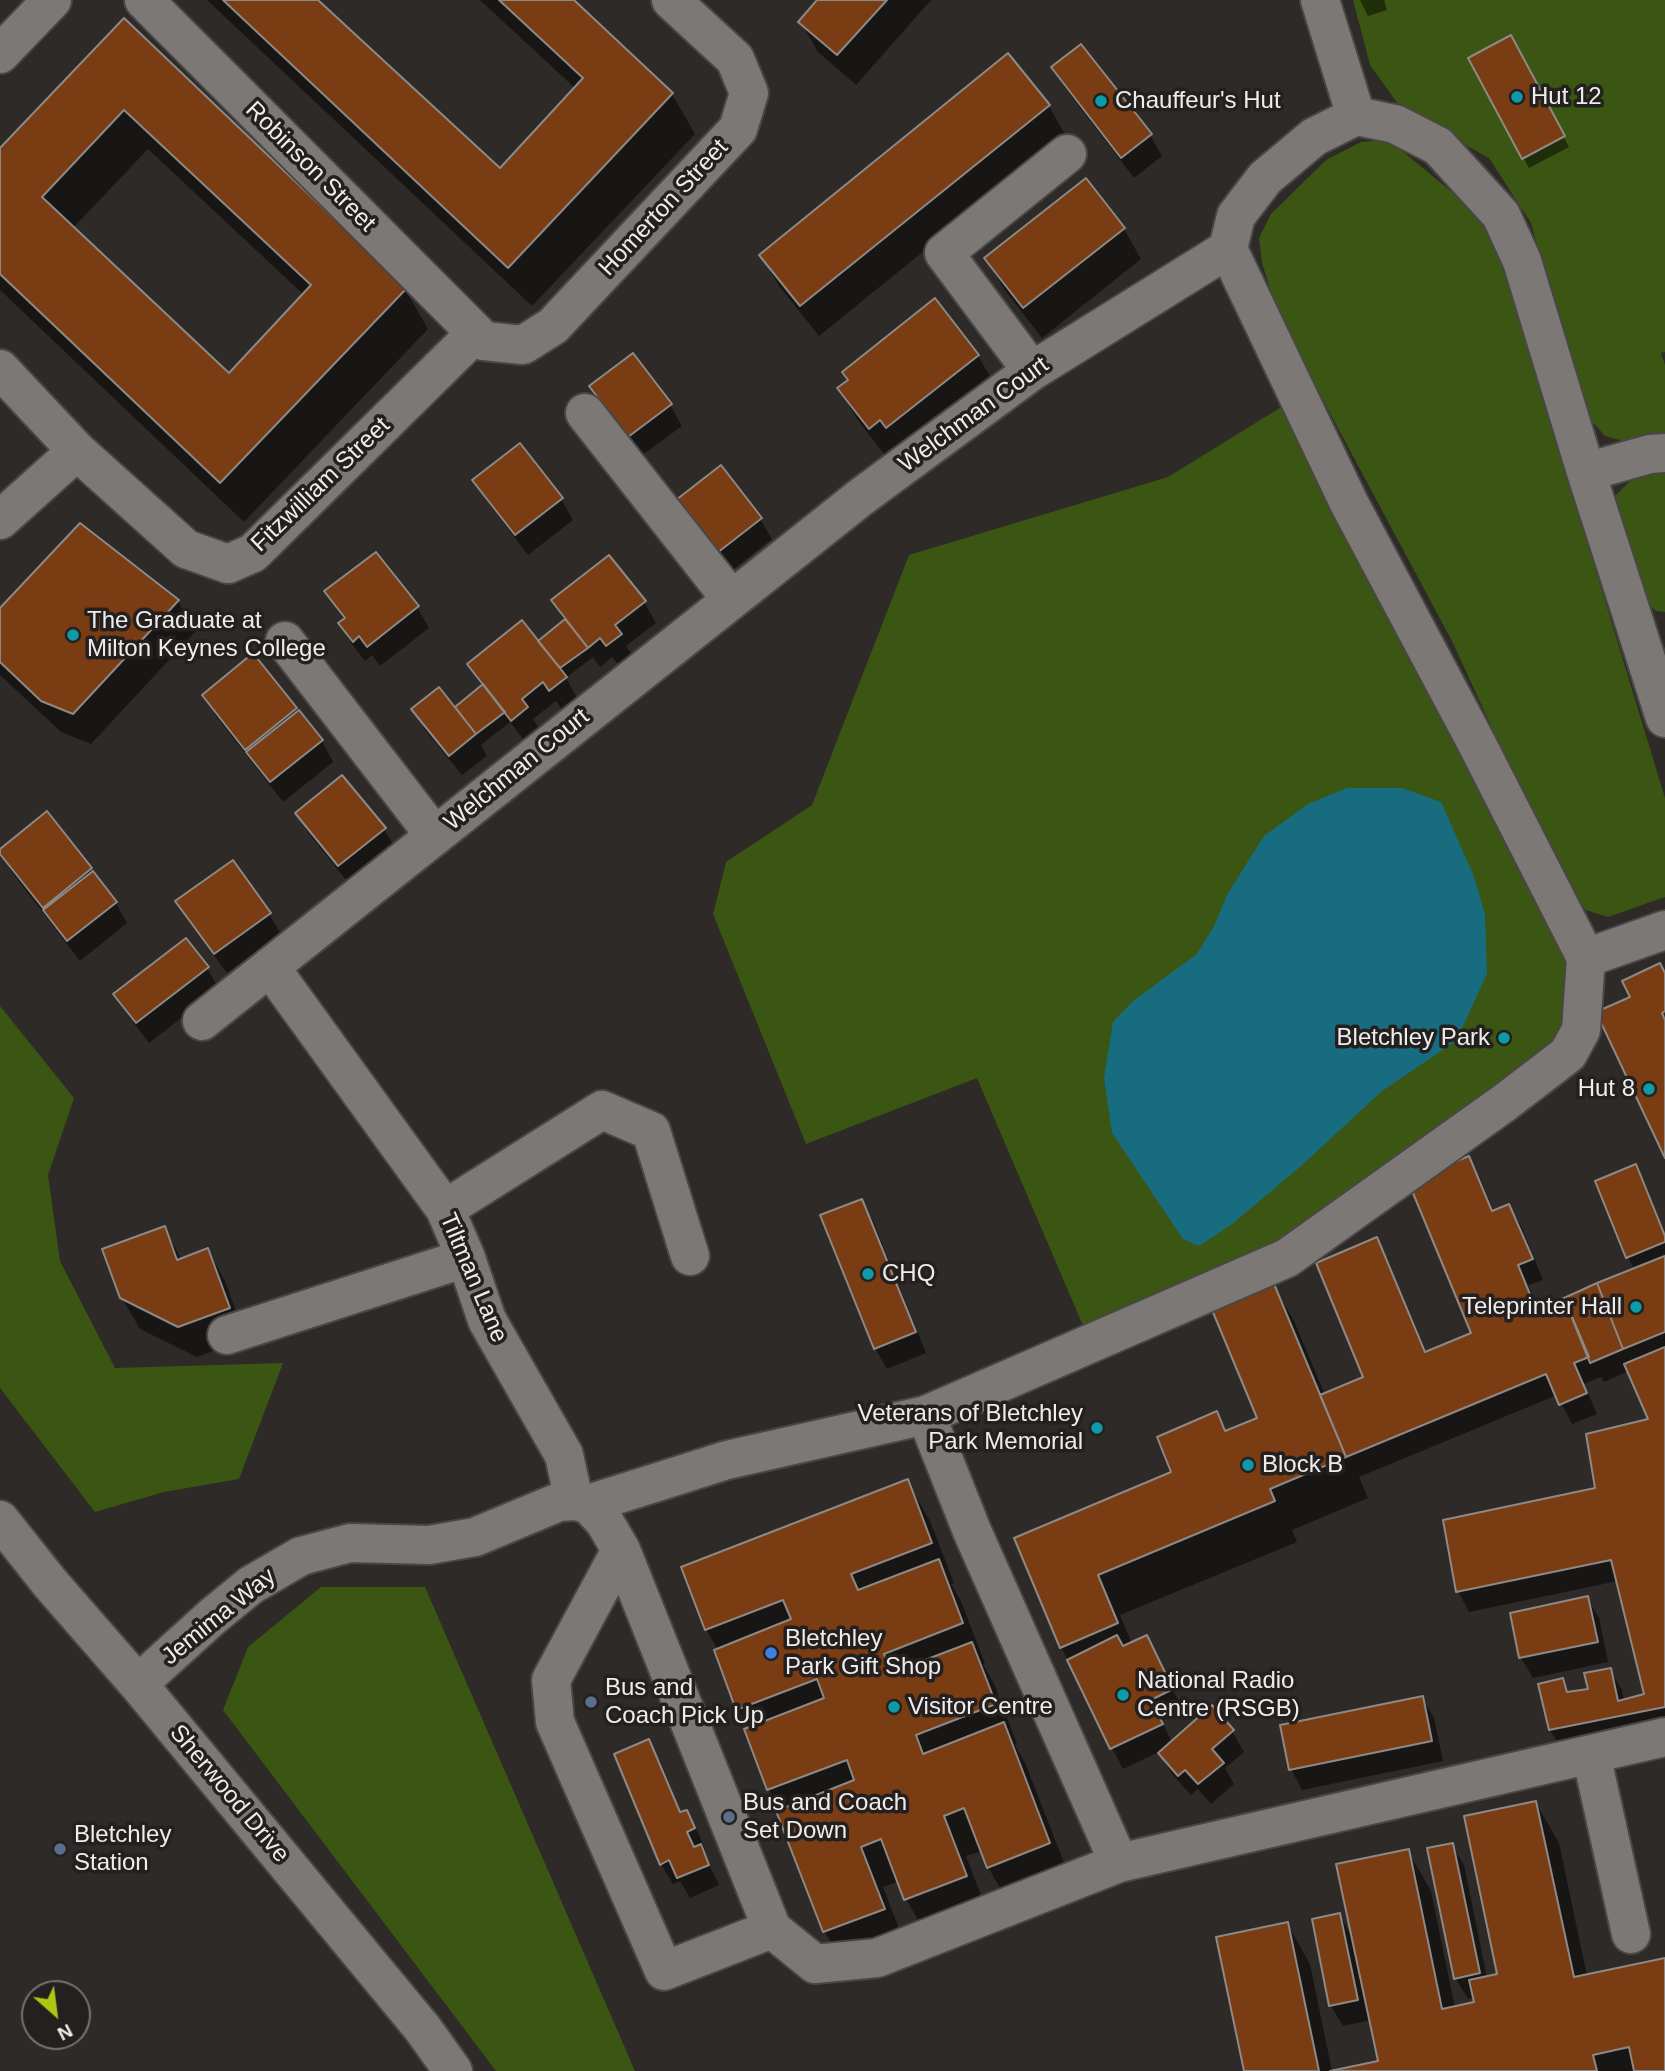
<!DOCTYPE html>
<style>
body{margin:0}
#map{position:relative;width:1665px;height:2071px;overflow:hidden;background:#2d2a28;font-family:Helvetica,sans-serif}
canvas{display:block}
.north{position:absolute;left:21px;top:1980px;width:70px;height:70px;box-sizing:border-box;background:#23201f;border:2px solid #757271;border-radius:50%;rotate:152deg;font-size:19px;font-weight:700;line-height:28px;text-align:center;color:#efedec}
.north::after{content:'';display:block;margin:auto;width:24px;height:32px;background:#acc613;clip-path:polygon(50% 0,100% 100%,50% 72%,0 100%)}
</style>
<div id="map">
<canvas width="1665" height="2071"></canvas>
<div class="north">N</div>
</div>
<script>
const ctx = document.querySelector('canvas').getContext('2d');
ctx.lineJoin = 'round';
function fillPath(path, color) { ctx.fillStyle = color; ctx.fill(path, 'evenodd'); }
const toPath = rows => new Path2D(rows.map(r => 'M' + r).join(''));
function trace(path, color, width, dash) { ctx.strokeStyle = color; ctx.lineWidth = width; ctx.lineCap = dash ? 'butt' : 'round'; ctx.setLineDash(dash || []); ctx.stroke(path); }
function drawText(font, color, halo, rows, align = 'center') {
  ctx.font = font + ' Helvetica,sans-serif'; ctx.lineWidth = 7; ctx.setLineDash([]); ctx.textBaseline = 'middle'; ctx.strokeStyle = halo; ctx.fillStyle = color; for (const [text, x, y, turn = 0] of rows) {
    ctx.save(); ctx.translate(x, y); ctx.rotate((+turn || 0) * Math.PI / 180); ctx.textAlign = isNaN(turn) ? turn : align; if (halo) ctx.strokeText(text, 0, 0); ctx.fillText(text, 0, 0); ctx.restore();
  }
}
fillPath(toPath([
 [1353,0,1665,0,1665,352,1661,353,1665,365,1665,439,1623,441,1605,436,1589,418,1581,397,1531,223,1489,158,1403,111,1370,65],
 [1382,140,1402,151,1480,215,1496,242,1665,798,1665,897,1608,917,1586,910,1567,891,1452,641,1279,318,1262,263,1259,238,1271,214,1326,160,1361,142],
 [1283,406,1572,962,1563,1035,1279,1250,1084,1328,977,1078,806,1144,713,914,726,862,812,805,909,555,1168,477],
 [1665,473,1665,612,1656,611,1643,601,1614,516,1616,495,1629,482,1648,474],
 [0,1006,74,1098,48,1175,60,1261,115,1368,283,1363,239,1479,164,1492,95,1512,0,1388],
 [321,1587,425,1587,635,2071,496,2071,223,1710,248,1647]
]), '#3a5612');
fillPath(toPath([
 [1347,788,1402,788,1441,802,1473,874,1485,914,1487,974,1456,1041,1382,1091,1301,1166,1232,1224,1199,1246,1183,1239,1112,1133,1104,1078,1113,1022,1133,1001,1197,954,1214,926,1228,893,1264,836,1308,804]
]), '#186c80');
fillPath(toPath([
 [207,0,321,0,318,3,501,171,576,89,480,0,572,0,672,94,695,134,532,306],
 [820,0,931,0,856,85,818,52,801,22],
 [1360,0,1384,0,1387,10,1368,16],
 [124,20,405,289,428,329,244,522,0,290,0,150],
 [148,149,304,295,229,375,73,228],
 [1081,46,1150,135,1162,156,1134,178,1065,88,1053,68],
 [1516,47,1569,147,1529,168,1471,58],
 [1049,106,1066,136,819,336,779,286,761,255],
 [1124,229,1141,259,1042,338,1004,289,987,258],
 [633,355,670,405,682,426,641,456,603,407,592,386],
 [978,356,996,386,887,458,857,419,839,389],
 [520,446,561,499,573,520,528,555,487,501,475,481],
 [760,519,772,539,730,572,690,521],
 [376,554,417,607,429,628,380,666,372,655,365,661,352,644,340,624,345,621,326,592],
 [178,601,195,632,91,744,61,732,0,675,0,610],
 [553,601,644,602,656,623,626,646,632,655,619,665,612,657,600,667,593,657,566,678,577,698,562,710,556,701,533,719,539,728,524,740,510,722,481,745,487,756,462,775,425,730,414,709,459,715,461,713,482,687,469,665,538,643,565,622],
 [253,655,322,741,333,762,283,802,216,716,204,696],
 [47,814,116,903,127,923,80,961,11,871,0,851],
 [297,814,384,829,396,849,351,886,309,834],
 [178,902,269,914,281,934,227,973,189,922],
 [186,940,207,968,219,989,149,1043,127,1014,116,994],
 [1468,1158,1480,1178,1494,1212,1509,1206,1521,1226,1543,1280,1528,1285,1538,1310,1665,1258,1665,1730,1562,1750,1550,1730,1562,1680,1570,1693,1590,1690,1610,1670,1622,1690,1624,1701,1646,1696,1618,1581,1469,1612,1458,1591,1596,1489,1650,1421,1629,1371,1604,1382,1601,1377,1584,1384,1597,1414,1572,1424,1557,1395,1359,1477,1368,1498,1292,1530,1297,1542,1120,1615,1132,1644,1146,1637,1183,1710,1162,1721,1172,1743,1232,1731,1244,1752,1225,1768,1234,1784,1211,1804,1198,1789,1191,1795,1172,1774,1159,1752,1123,1769,1061,1647,1016,1539,1173,1473,1216,1414,1227,1432,1260,1419,1271,1281,1294,1321,1325,1395,1365,1378,1376,1239,1388,1260,1427,1353,1474,1334],
 [1635,1166,1665,1236,1665,1254,1633,1267,1628,1257],
 [861,1201,873,1221,926,1353,887,1369,875,1348,822,1216],
 [164,1228,182,1260,208,1250,225,1281,246,1339,197,1357,140,1329,122,1298],
 [907,1481,930,1521,954,1583,951,1584,961,1601,985,1664,983,1664,994,1684,1017,1744,1015,1745,1026,1765,1072,1883,1011,1907,988,1867,982,1851,966,1856,989,1916,929,1939,906,1899,899,1881,883,1887,907,1949,848,1972,825,1932,778,1812,781,1810,769,1790,746,1730,749,1729,738,1709,718,1650,706,1629],
 [1587,1598,1599,1618,1608,1662,1533,1678,1521,1658,1512,1614],
 [1422,1698,1434,1718,1443,1761,1302,1790,1291,1769],
 [648,1741,660,1761,682,1814,686,1812,698,1833,705,1849,702,1850,719,1885,690,1898,680,1881,673,1884,661,1864],
 [1536,1803,1559,1843,1587,1976,1665,1959,1665,2071,1339,2071,1380,2062,1371,2020,1343,2026,1331,2006,1314,1921,1340,1915,1353,1939,1408,1851,1431,1891,1455,2008,1476,2004,1475,1997,1468,1999,1456,1979,1452,1845,1464,1865,1487,1978,1499,1975],
 [1287,1923,1310,1964,1332,2071,1246,2071]
]), '#0007');
const building = toPath([
 [223,0,318,0,500,168,583,78,499,0,574,0,673,93,508,268,223,0],
 [817,0,887,0,837,55,798,22,817,0],
 [124,18,407,288,220,483,0,274,0,148,124,18],
 [124,110,311,285,229,373,42,197,124,110],
 [1511,35,1565,136,1522,159,1468,58,1511,35],
 [1081,44,1152,134,1121,158,1051,67,1081,44],
 [1008,53,1050,105,800,306,759,255,1008,53],
 [1086,178,1125,228,1023,308,984,258,1086,178],
 [935,298,979,355,886,428,880,420,869,429,837,388,848,380,842,372,935,298],
 [633,353,672,404,628,437,589,386,633,353],
 [520,443,563,498,515,535,472,480,520,443],
 [721,465,762,518,717,553,676,500,721,465],
 [80,523,179,600,73,714,41,701,0,662,0,608,80,523],
 [376,552,419,606,367,647,359,636,353,642,338,623,345,618,324,591,376,552],
 [609,555,646,601,615,625,622,634,606,646,600,638,588,648,551,600,609,555],
 [565,619,588,648,560,668,538,641,565,619],
 [522,620,567,677,549,691,543,682,522,699,528,707,511,721,467,664,522,620],
 [253,653,297,708,245,750,202,695,253,653],
 [483,684,505,712,476,734,455,707,483,684],
 [439,687,476,734,449,756,411,709,439,687],
 [299,710,323,740,270,782,246,752,299,710],
 [342,775,386,828,338,866,295,813,342,775],
 [47,811,92,868,43,908,0,854,0,849,47,811],
 [233,860,271,913,214,954,175,901,233,860],
 [93,871,117,902,67,941,43,910,93,871],
 [186,938,209,967,136,1023,113,994,186,938],
 [1660,963,1665,973,1665,1011,1662,1013,1665,1020,1665,1158,1596,1012,1630,997,1622,981,1660,963],
 [1469,1156,1492,1211,1509,1204,1533,1259,1518,1265,1536,1309,1564,1298,1589,1357,1574,1363,1587,1393,1559,1405,1546,1374,1346,1457,1320,1395,1363,1377,1316,1263,1377,1237,1425,1352,1471,1333,1408,1181,1469,1156],
 [1636,1164,1665,1236,1665,1242,1626,1258,1595,1181,1636,1164],
 [862,1199,916,1332,874,1349,820,1215,862,1199],
 [165,1226,177,1260,208,1248,230,1308,178,1327,120,1298,102,1249,165,1226],
 [1665,1256,1665,1332,1623,1349,1597,1283,1665,1256],
 [1272,1279,1346,1457,1270,1489,1275,1501,1098,1575,1118,1623,1060,1648,1014,1538,1171,1472,1157,1437,1217,1411,1225,1431,1257,1418,1210,1305,1272,1279],
 [1597,1283,1623,1349,1590,1363,1564,1298,1597,1283],
 [1665,1347,1665,1707,1549,1730,1538,1684,1563,1678,1567,1692,1588,1689,1584,1673,1611,1668,1618,1701,1644,1694,1611,1560,1456,1592,1443,1520,1595,1488,1586,1434,1648,1419,1624,1364,1665,1347],
 [908,1479,932,1543,851,1574,858,1590,939,1559,963,1623,884,1654,891,1673,972,1642,996,1704,916,1735,923,1754,1004,1722,1050,1843,987,1868,964,1808,944,1816,967,1876,904,1900,881,1839,861,1847,885,1909,823,1932,776,1811,854,1780,847,1760,767,1790,744,1729,824,1698,817,1679,736,1710,714,1650,791,1619,783,1600,705,1630,681,1567,908,1479],
 [1588,1596,1598,1642,1519,1658,1510,1613,1588,1596],
 [1117,1635,1123,1646,1147,1635,1173,1689,1151,1700,1163,1724,1110,1749,1067,1660,1117,1635],
 [1423,1696,1432,1741,1289,1770,1280,1725,1423,1696],
 [1212,1705,1234,1730,1212,1749,1224,1763,1198,1784,1185,1770,1178,1776,1158,1753,1212,1705],
 [649,1739,680,1812,687,1810,695,1828,687,1832,694,1847,701,1844,709,1865,677,1878,669,1860,660,1865,614,1754,649,1739],
 [1536,1801,1574,1977,1665,1958,1665,2071,1634,2071,1629,2047,1593,2055,1597,2071,1330,2071,1378,2061,1336,1864,1409,1849,1442,2009,1474,2002,1469,1980,1497,1974,1464,1816,1536,1801],
 [1453,1843,1480,1973,1454,1979,1427,1848,1453,1843],
 [1340,1913,1358,2000,1329,2006,1312,1919,1340,1913],
 [1288,1922,1319,2071,1244,2071,1216,1937,1288,1922]
]);
fillPath(building, '#7a3c12');
trace(building, '#8c8987', 2);
const minor = toPath([
 [144,0,484,341,523,345,553,326,738,129,749,93,735,59,671,0],
 [1320,0,1356,116],
 [0,54,52,0],
 [0,369,77,451,186,549,228,564,253,553,476,333],
 [1032,371,944,253,1067,154],
 [585,413,731,599],
 [1586,472,1650,454,1665,453],
 [0,520,77,451],
 [285,641,435,836],
 [1586,958,1477,744,1349,503,1228,249,1236,216,1265,178,1314,137,1356,116,1395,124,1438,146,1501,215,1522,261,1586,472,1665,718],
 [270,967,445,1209,466,1258,487,1320,564,1455,574,1501],
 [202,1021,861,497,1032,371,1228,249],
 [445,1209,602,1110,651,1131,690,1256],
 [227,1335,466,1258],
 [926,1415,972,1531,1119,1863],
 [588,1504,604,1521,621,1550,772,1929,815,1964,877,1958,1119,1863,1665,1737],
 [588,1504,727,1460,926,1415,1287,1258,1504,1103,1568,1054,1581,1030,1586,958,1665,930],
 [0,1520,50,1583,138,1684,423,2029,453,2071],
 [621,1550,551,1680,555,1722,664,1971,772,1929],
 [138,1684,213,1616,251,1585,301,1556,350,1543,429,1545,475,1537,559,1502,574,1501,588,1504],
 [1591,1754,1631,1934]
]);
trace(minor, '#494746', 42);
trace(minor, '#7b7876', 38);
for (const [x, y, r, color] of [
 [1517,97,7,"#0f9aa8"],
 [1101,101,7,"#0f9aa8"],
 [73,635,7,"#0f9aa8"],
 [1504,1038,7,"#0f9aa8"],
 [1649,1089,7,"#0f9aa8"],
 [868,1274,7,"#0f9aa8"],
 [1636,1307,7,"#0f9aa8"],
 [1097,1428,7,"#0f9aa8"],
 [1248,1465,7,"#0f9aa8"],
 [771,1653,7,"#3f7fe0"],
 [1123,1695,7,"#0f9aa8"],
 [591,1702,7,"#5c6f8a"],
 [894,1707,7,"#0f9aa8"],
 [729,1817,7,"#5c6f8a"],
 [60,1849,7,"#5c6f8a"]
]) { const dot = new Path2D(); dot.arc(x, y, r, 0, 2 * Math.PI); ctx.fillStyle = color; ctx.fill(dot); trace(dot, '#23201f', 2.5); }
drawText('24px', '#efedec', '#23201f', [
 ["Hut 12",1531,97],
 ["Chauffeur's Hut",1115,101],
 ["The Graduate at",87,621],
 ["Milton Keynes College",87,649],
 ["Bletchley Park",1490,1038,"right"],
 ["Hut 8",1635,1089,"right"],
 ["CHQ",882,1274],
 ["Teleprinter Hall",1622,1307,"right"],
 ["Veterans of Bletchley",1083,1414,"right"],
 ["Park Memorial",1083,1442,"right"],
 ["Block B",1262,1465],
 ["Bletchley",785,1639],
 ["Park Gift Shop",785,1667],
 ["National Radio",1137,1681],
 ["Centre (RSGB)",1137,1709],
 ["Bus and",605,1688],
 ["Coach Pick Up",605,1716],
 ["Visitor Centre",908,1707],
 ["Bus and Coach",743,1803],
 ["Set Down",743,1831],
 ["Bletchley",74,1835],
 ["Station",74,1863]
], 'left');
drawText('24px', '#efedec', '#23201f', [
 ["Robinson Street",310,167,45],
 ["Homerton Street",664,208,-47],
 ["Welchman Court",974,415,-36],
 ["Fitzwilliam Street",321,485,-44],
 ["Welchman Court",517,770,-39],
 ["Tiltman Lane",473,1278,67],
 ["Jemima Way",219,1617,-39],
 ["Sherwood Drive",229,1794,50]
]);
</script>
